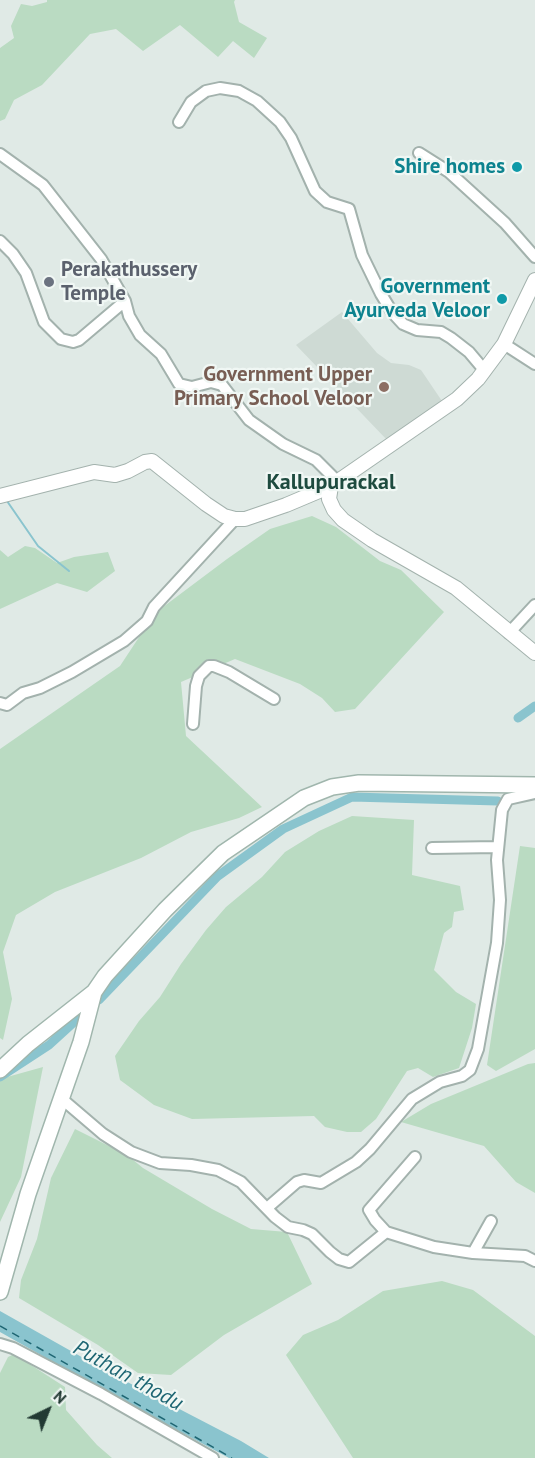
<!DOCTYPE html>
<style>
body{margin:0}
#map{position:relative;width:535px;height:1458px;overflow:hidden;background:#e0eae6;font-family:"PT Sans",sans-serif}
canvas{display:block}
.north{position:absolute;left:18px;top:1380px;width:60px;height:60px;-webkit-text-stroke:4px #f0f7f4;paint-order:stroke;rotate:43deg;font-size:16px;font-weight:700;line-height:24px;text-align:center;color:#223a33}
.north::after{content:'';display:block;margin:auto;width:21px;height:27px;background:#223a33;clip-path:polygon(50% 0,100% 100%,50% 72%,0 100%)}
</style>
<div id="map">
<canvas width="535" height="1458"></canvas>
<div class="north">N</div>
</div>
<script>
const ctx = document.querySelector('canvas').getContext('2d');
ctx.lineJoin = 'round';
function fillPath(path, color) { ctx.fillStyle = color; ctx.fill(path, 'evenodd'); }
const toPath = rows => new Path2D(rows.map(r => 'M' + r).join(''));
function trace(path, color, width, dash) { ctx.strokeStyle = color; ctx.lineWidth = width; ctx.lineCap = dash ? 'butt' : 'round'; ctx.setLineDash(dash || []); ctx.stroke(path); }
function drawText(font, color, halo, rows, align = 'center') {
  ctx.font = font + ' "PT Sans",sans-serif'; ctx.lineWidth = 4.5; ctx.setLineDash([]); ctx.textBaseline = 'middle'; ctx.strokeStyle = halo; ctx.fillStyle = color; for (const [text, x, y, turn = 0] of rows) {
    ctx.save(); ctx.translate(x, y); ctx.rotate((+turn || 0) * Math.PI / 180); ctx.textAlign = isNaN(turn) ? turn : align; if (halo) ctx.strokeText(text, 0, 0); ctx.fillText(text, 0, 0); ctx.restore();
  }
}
fillPath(toPath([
 [342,312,377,353,391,363,409,365,421,370,444,404,387,440,296,345]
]), '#cedad4');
fillPath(toPath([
 [47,0,235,0,234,2,239,22,267,38,254,58,233,41,218,57,180,25,143,51,116,29,90,34,42,85,14,100,5,119,0,121,0,48,14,38,11,26,21,4,32,6,47,2],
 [312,516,336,527,380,561,401,570,444,612,355,709,335,712,322,698,300,684,235,659,181,682,186,736,262,807,239,818,191,832,141,858,55,892,16,915,3,952,12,999,3,1040,0,1038,0,749,120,666,155,613,227,559,270,529],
 [25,546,35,548,57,563,74,557,108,552,115,571,87,592,57,583,0,609,0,550,8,557],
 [352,816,414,820,412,875,460,886,464,910,454,912,452,927,444,933,434,970,456,992,476,1004,472,1028,459,1068,433,1077,418,1068,407,1071,376,1119,361,1132,347,1132,325,1127,314,1116,192,1119,154,1105,120,1080,115,1056,139,1021,160,997,181,964,206,930,226,907,262,877,285,852,319,831],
 [520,846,535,848,535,1049,496,1071,487,1065],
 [535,1063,535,1193,516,1182,484,1146,401,1122,431,1104,528,1064],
 [43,1067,21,1177,0,1222,0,1079],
 [75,1129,127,1155,143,1168,212,1209,251,1229,287,1232,312,1284,224,1335,171,1375,138,1373,98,1345,19,1298,21,1280,37,1239,51,1178],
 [442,1281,473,1290,535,1336,535,1458,353,1458,286,1355,303,1335,338,1320,383,1291],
 [14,1354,65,1387,66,1410,97,1445,112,1458,0,1458,0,1373,8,1357]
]), '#badbc2');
fillPath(toPath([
 [0,1311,110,1373,241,1441,269,1458,229,1458,105,1391,0,1332]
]), '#8ac4ce');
trace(toPath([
 [7,501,38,546,69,571]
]), '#8ac4ce', 2);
trace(toPath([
 [518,718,535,706],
 [99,1000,218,876,283,829,352,797,498,801],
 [0,1077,49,1045,83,1014]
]), '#8ac4ce', 9);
trace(toPath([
 [0,1326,232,1458]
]), '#1e6673', 1.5, [8, 6]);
const minor = toPath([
 [179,122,191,102,206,91,220,88,239,91,257,101,280,122,291,138,315,191,327,202,349,209,362,255,381,294,392,312,403,324,417,330,441,332,451,338,469,352,485,371],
 [419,153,449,172,505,223,535,257],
 [0,154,43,185,101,259,125,301,129,316,140,335,161,354,179,384,192,387,211,382,222,385,249,420,283,444,316,460,336,480],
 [0,241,13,254,26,273,44,322,61,339,73,342,79,340,125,301],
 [504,344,535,364],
 [509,633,535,605],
 [0,703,7,705,23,693,40,688,72,672,124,641,147,621,154,607,235,519],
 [193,724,196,686,199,676,209,666,214,666,229,672,274,699],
 [432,848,497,847],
 [62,1099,103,1134,131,1152,160,1163,191,1165,218,1170,241,1182,275,1217,288,1227,303,1230,312,1234,330,1252,339,1259,349,1262,386,1232,434,1247,473,1253,525,1256,535,1261],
 [267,1208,297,1182,304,1180,321,1183,356,1162,370,1149,412,1099,440,1082,462,1076,470,1070,478,1049,497,943,500,900,497,860,502,810,508,799,535,793],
 [386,1232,375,1220,369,1210,415,1157],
 [473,1253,491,1221],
 [0,1344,13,1348,101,1394,213,1458]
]);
const tertiary = toPath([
 [331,486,329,499,334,510,343,520,372,540,456,588,535,653],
 [0,496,94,472,115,475,128,471,145,462,152,461,206,504,224,516,235,519,245,519,286,505,331,486,457,399,478,379,504,344,535,280]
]);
const secondary = toPath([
 [0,1070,28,1044,94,992,105,976,165,910,223,853,304,798,332,787,359,783,535,785],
 [0,1292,28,1194,81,1042,94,992]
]);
trace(minor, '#a3b2ad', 14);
trace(tertiary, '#a3b2ad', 16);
trace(secondary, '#a0b6ad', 18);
trace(minor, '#fff', 10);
trace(tertiary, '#fff', 14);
trace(secondary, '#fff', 15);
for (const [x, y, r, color] of [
 [517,167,6,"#0f9aa8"],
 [49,282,6,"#6b7280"],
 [502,299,6,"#0f9aa8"],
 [384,387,6,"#8d6e63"]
]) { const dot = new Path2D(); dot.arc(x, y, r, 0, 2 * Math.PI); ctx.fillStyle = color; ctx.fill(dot); trace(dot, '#f0f7f4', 2); }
drawText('bold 21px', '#0d838f', '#f0f7f4', [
 ["Shire homes",505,167],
 ["Government",490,287],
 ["Ayurveda Veloor",490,311]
], 'right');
drawText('bold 21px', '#5b616d', '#f0f7f4', [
 ["Perakathussery",61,270],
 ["Temple",61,294]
], 'left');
drawText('bold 21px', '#785e54', '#f0f7f4', [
 ["Government Upper",372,375],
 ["Primary School Veloor",372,399]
], 'right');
drawText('bold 22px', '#1e4b3f', '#f0f7f4', [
 ["Kallupurackal",331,483]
]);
drawText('italic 22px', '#1e6673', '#f0f7f4', [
 ["Puthan thodu",128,1376,29]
]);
</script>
